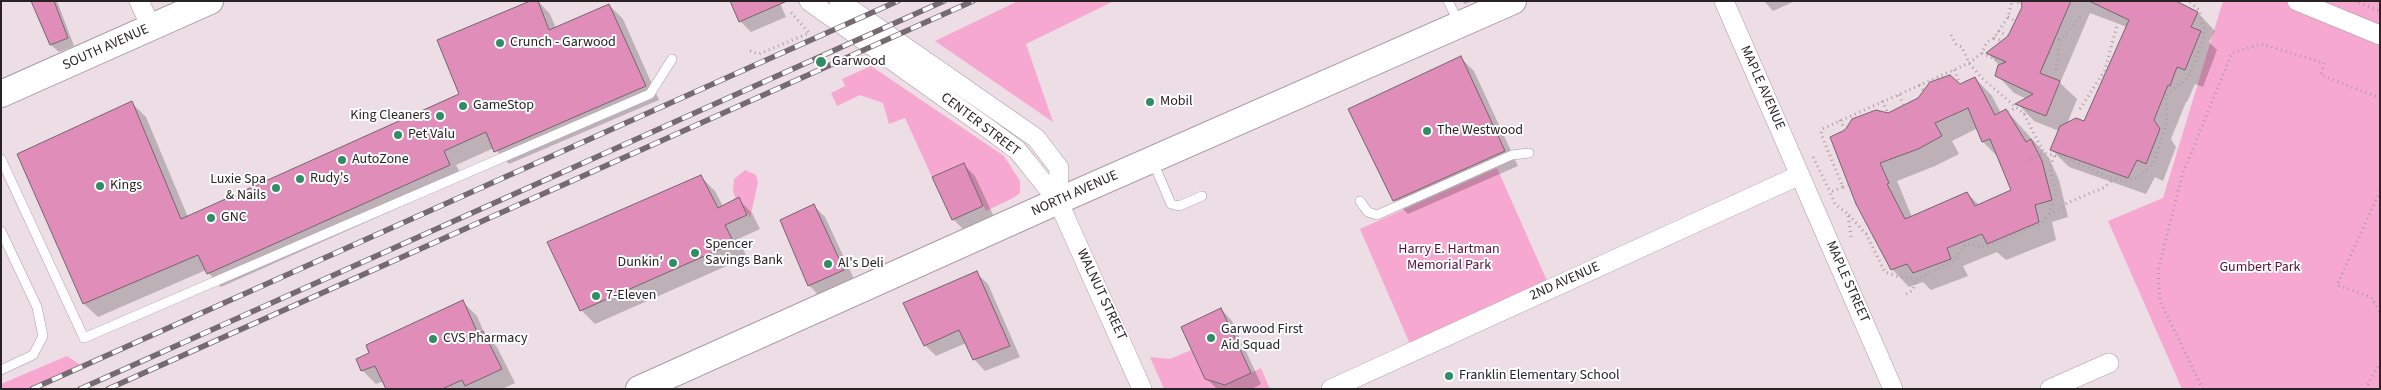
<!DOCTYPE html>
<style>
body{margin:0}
#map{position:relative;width:2381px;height:390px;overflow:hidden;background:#eddde4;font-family:"Source Sans 3",sans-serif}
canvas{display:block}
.frame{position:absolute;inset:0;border:2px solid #282225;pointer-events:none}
</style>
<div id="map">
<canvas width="2381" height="390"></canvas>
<div class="frame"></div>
</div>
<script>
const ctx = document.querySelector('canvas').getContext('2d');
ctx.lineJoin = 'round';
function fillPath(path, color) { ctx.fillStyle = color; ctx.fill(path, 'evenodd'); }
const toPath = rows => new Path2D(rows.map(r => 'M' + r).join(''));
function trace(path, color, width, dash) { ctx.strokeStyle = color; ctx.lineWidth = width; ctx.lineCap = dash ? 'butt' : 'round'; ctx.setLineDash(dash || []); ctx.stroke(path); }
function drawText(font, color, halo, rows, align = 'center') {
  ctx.font = font + ' "Source Sans 3",sans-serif'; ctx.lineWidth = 4; ctx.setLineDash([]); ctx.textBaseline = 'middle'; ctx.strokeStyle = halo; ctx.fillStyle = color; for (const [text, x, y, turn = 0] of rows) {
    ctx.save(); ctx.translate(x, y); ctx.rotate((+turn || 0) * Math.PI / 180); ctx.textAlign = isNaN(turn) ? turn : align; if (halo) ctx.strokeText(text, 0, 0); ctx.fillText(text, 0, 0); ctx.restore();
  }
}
fillPath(toPath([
 [1018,1,1114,1,1026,44,1053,122,935,41],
 [2223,1,2380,1,2380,389,2182,389,2108,221,2163,198],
 [871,66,1004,156,1020,181,1020,193,1013,198,986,211,964,164,932,177,905,118,889,124,883,103,860,95,837,106,831,93,845,86,842,79],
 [1497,168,1548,283,1410,344,1360,229],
 [745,170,756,175,758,182,750,218,739,198,736,199,733,191,734,179],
 [1191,350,1205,379,1225,385,1261,368,1270,389,1164,389,1150,357,1170,359],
 [67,356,82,366,31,389,1,389,1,384]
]), '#f7a8d0');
fillPath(toPath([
 [32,1,57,1,74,46,59,52,51,45],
 [533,1,538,1,550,14,556,28,609,5,623,19,659,100,509,164,494,148,456,165,463,179,221,287,206,270,98,317,84,304,19,154,132,103,146,117,188,217,461,95],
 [779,1,786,17,751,32,740,21],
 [1462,1,1472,1,1465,4],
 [1764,1,1795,1,1773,11],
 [2022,1,2173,1,2198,13,2215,31,2209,42,2217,50,2203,87,2195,84,2187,102,2186,102,2171,139,2176,147,2163,181,2155,177,2146,194,2069,167,2052,150,2059,131,2034,121,2018,104,2027,99,2014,93,1997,75,2000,66,1988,53,2009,37,2023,8],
 [2090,13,2127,27,2085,123,2067,124,2077,99,2060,83],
 [1460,57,1474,71,1518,166,1408,214,1394,200],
 [1975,78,1992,96,2001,113,2006,110,2049,158,2059,180,2068,217,2052,222,2056,240,2006,260,1997,252,1963,266,1968,276,1931,290,1923,282,1909,287,1892,269,1857,204,1888,114],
 [1978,128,1983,142,1998,157,2012,191,1979,205,1967,193,1912,217,1897,181,1935,166,1959,154,1952,141],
 [964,165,975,176,994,217,964,230,953,219],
 [701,177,715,191,723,206,738,199,752,213,760,229,738,239,747,257,595,324,581,310],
 [814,206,825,217,855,281,820,297,809,285],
 [976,273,988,284,1020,357,985,371,974,359,966,343,936,356,925,345],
 [463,302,477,316,485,335,497,347,515,383,502,389,387,389,384,381,376,384,362,370],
 [1221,309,1232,321,1261,384,1252,389,1217,389,1206,378]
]), '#0003');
const building = toPath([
 [31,1,54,1,68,38,50,45,31,1],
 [530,1,538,1,549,30,609,4,646,86,494,152,486,132,444,151,450,165,207,274,198,255,83,304,17,154,132,101,181,219,459,94,437,40,530,1],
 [730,1,787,1,739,22,730,1],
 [2021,1,2071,1,2040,73,2060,81,2046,116,2015,104,2033,94,1995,76,1998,65,2006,62,1986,53,2008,36,2022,7,2021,1],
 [2089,1,2176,1,2198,12,2191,27,2201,31,2185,70,2177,67,2170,86,2168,85,2154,120,2160,129,2146,164,2137,160,2128,178,2050,150,2060,126,2076,118,2084,121,2129,20,2089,1],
 [1461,56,1505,151,1393,201,1348,109,1461,56],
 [1950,75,1960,84,1975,77,1995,115,2006,109,2026,142,2031,139,2042,161,2052,200,2035,205,2039,222,1987,244,1982,234,1947,248,1951,259,1913,273,1907,264,1891,270,1856,204,1830,137,1845,130,1852,119,1876,110,1888,113,1918,98,1930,82,1950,75],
 [1968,108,1982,142,1990,139,2011,190,1975,206,1967,192,1905,219,1887,184,1889,183,1880,163,1918,149,1942,136,1935,123,1968,108],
 [964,163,983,206,952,220,932,177,964,163],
 [701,175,718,208,739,197,747,215,725,225,734,243,580,311,547,242,701,175],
 [814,204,844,270,808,286,780,220,814,204],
 [977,271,1010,346,973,360,959,330,924,346,903,303,977,271],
 [463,300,478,334,483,331,502,369,465,386,462,380,442,389,386,389,375,366,361,371,356,359,369,353,366,345,463,300],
 [1221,308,1251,373,1225,385,1205,379,1181,327,1221,308]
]);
fillPath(building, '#e18db9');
trace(building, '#73646b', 1);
const service = toPath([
 [1448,1,1459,23],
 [1,159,84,338,650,94,672,59],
 [1153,162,1171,204,1179,206,1202,196],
 [1360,201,1368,212,1377,215,1512,155,1529,153],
 [1,231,37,307,43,336,33,355,1,370]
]);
const minor = toPath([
 [139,1,151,27],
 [809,1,990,130,1017,150,1027,162,1058,201,1142,389],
 [839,1,1036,138,1059,168,1058,201],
 [1724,1,1893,389],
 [2297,1,2380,35],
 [1331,389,1800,175],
 [2050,389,2109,363]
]);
const secondary = toPath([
 [1,94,210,1],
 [639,389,1058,201,1513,1]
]);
trace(service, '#ab9ba2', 10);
trace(minor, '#ab9ba2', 20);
trace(secondary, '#ab9ba2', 28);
trace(toPath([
 [2013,1,2021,4],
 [2354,1,2380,11],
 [2008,17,2015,21],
 [1998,31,2008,36],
 [1951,35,1956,44,1962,47,1969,63,1983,79,2024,114,2044,153,2066,158,2113,179,2126,181,2137,178,2153,164,2167,123,2166,95,2188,78,2203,40,2204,28,2199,10,2189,1],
 [2049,35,2060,40],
 [1994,38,2002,41],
 [750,51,759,54,809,33,789,10],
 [1982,53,1999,61],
 [1954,70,1960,84],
 [2056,70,2060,40,2081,16],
 [1919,85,1924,91],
 [1899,95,1908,115],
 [1882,101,1888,113],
 [2080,109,2105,70,2117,25],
 [2008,112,2015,108],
 [2024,114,2029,109],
 [1840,120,1845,130],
 [1813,157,1830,192],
 [2027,161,2044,153],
 [1843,187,1848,185],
 [2380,191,2337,285,2371,297,2380,313],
 [2049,214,2061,209,2067,203,2105,187,2113,179],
 [1849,215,1866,234,1885,272,1897,276,1917,279,1953,261,1965,244,1985,247,2042,223,2049,214,2056,193,2050,169,2054,156],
 [1866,234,1871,232],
 [1851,237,1848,214,1835,204,1830,192,1843,187,1821,134,1822,129,1969,63,1982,53,1987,42,1994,38,2008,17,2012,1],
 [1906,294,1913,290,1917,279],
 [2203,389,2160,301,2158,271,2182,175,2232,53,2261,44,2324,63,2321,75,2380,98],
 [2365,389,2380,363]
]), '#aa9da3', 3, [1, 4]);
trace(service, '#fff', 9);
trace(minor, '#fff', 19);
trace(secondary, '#fff', 26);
const rail = toPath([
 [32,389,898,1],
 [80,389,944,1],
 [108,389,973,1]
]);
trace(rail, '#746a6f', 5.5);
trace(rail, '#fff', 4, [11]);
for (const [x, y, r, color] of [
 [500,43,5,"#318d64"],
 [821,62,6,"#318d64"],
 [1150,102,5,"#318d64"],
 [463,106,5,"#318d64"],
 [440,116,5,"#318d64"],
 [1427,131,5,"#318d64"],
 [398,135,5,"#318d64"],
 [342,160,5,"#318d64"],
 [300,179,5,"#318d64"],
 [100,186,5,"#318d64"],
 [276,188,5,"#318d64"],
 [211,218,5,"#318d64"],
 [695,253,5,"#318d64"],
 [673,263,5,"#318d64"],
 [828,264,5,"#318d64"],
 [596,296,5,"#318d64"],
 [1211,338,5,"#318d64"],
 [433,339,5,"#318d64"],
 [1449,376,5,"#318d64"]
]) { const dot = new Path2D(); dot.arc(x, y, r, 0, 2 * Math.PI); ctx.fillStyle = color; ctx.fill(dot); trace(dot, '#fff', 2); }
drawText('14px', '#282225', '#fff', [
 ["Crunch - Garwood",510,43],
 ["Garwood",832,62],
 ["Mobil",1160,102],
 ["GameStop",473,106],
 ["King Cleaners",430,116,"right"],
 ["The Westwood",1437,131],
 ["Pet Valu",408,135],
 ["AutoZone",352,160],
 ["Rudy's",310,179],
 ["Luxie Spa",266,180,"right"],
 ["& Nails",266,196,"right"],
 ["Kings",110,186],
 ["GNC",221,218],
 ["Spencer",705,245],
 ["Savings Bank",705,261],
 ["Dunkin'",663,263,"right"],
 ["Al's Deli",838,264],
 ["7-Eleven",606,296],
 ["Garwood First",1221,330],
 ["Aid Squad",1221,346],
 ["CVS Pharmacy",443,339],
 ["Franklin Elementary School",1459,376]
], 'left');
drawText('14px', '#282225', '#fff', [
 ["SOUTH AVENUE",106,48,-24],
 ["MAPLE AVENUE",1762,88,66],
 ["CENTER STREET",980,125,37],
 ["NORTH AVENUE",1075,194,-24],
 ["2ND AVENUE",1565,282,-24],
 ["MAPLE STREET",1847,282,66],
 ["WALNUT STREET",1101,295,65]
]);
drawText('14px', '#580d3c', '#fff', [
 ["Harry E. Hartman",1449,250],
 ["Memorial Park",1449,266],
 ["Gumbert Park",2260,268]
]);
</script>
